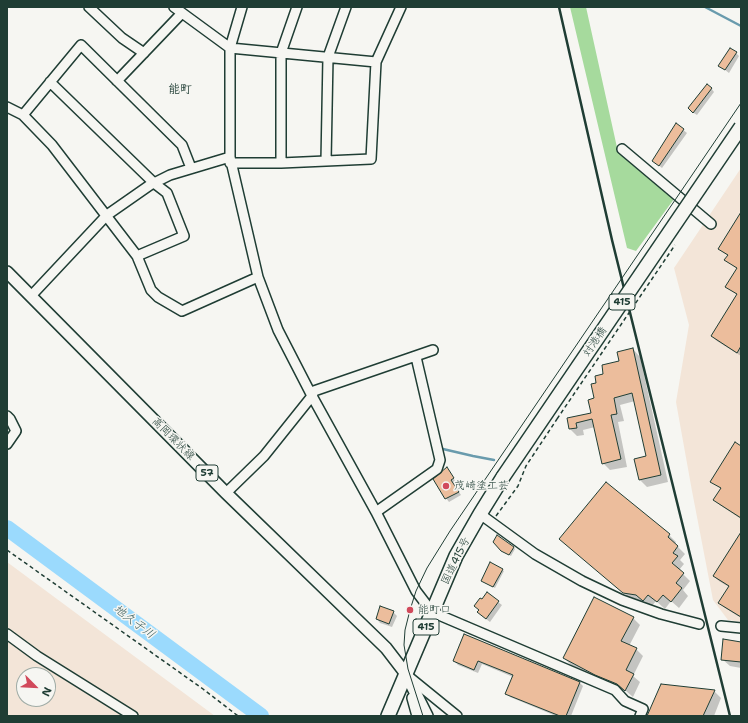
<!DOCTYPE html>
<meta charset="utf-8">
<style>
body{margin:0}
#map{position:relative;width:748px;height:723px;overflow:hidden;background:#f6f6f2;font-family:"Shantell Sans",sans-serif}
canvas{display:block}
.frame{position:absolute;inset:0;border:8px solid #1f3d34;pointer-events:none}
.north{position:absolute;left:16px;top:667px;width:40px;height:40px;box-sizing:border-box;background:#f6f6f2;border:1px solid #a0aca6;border-radius:50%;rotate:114deg;font-size:11px;font-weight:700;line-height:16px;text-align:center;color:#1f3d34}
.north::after{content:'';display:block;margin:auto;width:14px;height:18px;background:#d1495b;clip-path:polygon(50% 0,100% 100%,50% 72%,0 100%)}
</style>
<div id="map">
<canvas width="748" height="723"></canvas>
<div class="frame"></div>
<div class="north">N</div>
</div>
<script>
const ctx = document.querySelector('canvas').getContext('2d');
ctx.lineJoin = 'round';
function fillPath(path, color) { ctx.fillStyle = color; ctx.fill(path, 'evenodd'); }
const toPath = rows => new Path2D(rows.map(r => 'M' + r).join(''));
function trace(path, color, width, dash) { ctx.strokeStyle = color; ctx.lineWidth = width; ctx.lineCap = dash ? 'butt' : 'round'; ctx.setLineDash(dash || []); ctx.stroke(path); }
function drawText(font, color, halo, rows, align = 'center') {
  ctx.font = font + ' "Shantell Sans","Klee One",sans-serif'; ctx.lineWidth = 3; ctx.setLineDash([]); ctx.textBaseline = 'middle'; ctx.strokeStyle = halo; ctx.fillStyle = color; for (const [text, x, y, turn = 0] of rows) {
    ctx.save(); ctx.translate(x, y); ctx.rotate((+turn || 0) * Math.PI / 180); ctx.textAlign = isNaN(turn) ? turn : align; if (halo) ctx.strokeText(text, 0, 0); ctx.fillText(text, 0, 0); ctx.restore();
  }
}
fillPath(toPath([
 [741,168,741,622,728,620,713,600,692,491,676,402,689,325,674,268],
 [7,562,215,716,7,716],
 [24,675,48,675,48,699,24,699]
]), '#f3e5d8');
fillPath(toPath([
 [570,7,586,7,618,152,674,199,636,251,627,248]
]), '#a6da9d');
fillPath(toPath([
 [736,53,739,56,729,73,720,66],
 [711,88,714,92,697,115,692,112],
 [677,125,687,133,662,168,657,164],
 [741,213,741,356,717,341,712,336,737,295,727,287,738,270,726,260,728,256,719,249],
 [633,349,640,357,668,482,647,487,640,480,647,457,635,401,620,405,624,421,618,422,627,467,610,470,603,463,595,427,583,430,584,435,577,436,570,429,568,419,592,413,598,384,605,375],
 [741,447,741,519,720,505,714,500,721,489,712,481],
 [447,469,456,482,454,484,461,495,449,502,446,498],
 [741,533,741,618,725,608,720,603,729,587,719,581,714,576],
 [669,535,676,542,675,544,685,554,680,560,684,564,679,570,690,581,683,590,688,596,679,608,671,601,665,609,656,601,651,607,645,602,631,599,560,539],
 [494,542,513,547,515,549,511,556,503,552],
 [502,570,504,571,495,588,483,582],
 [487,594,502,605,490,622,482,616,480,610,482,601],
 [393,612,397,616,392,627,380,623,377,619],
 [633,618,640,625,629,646,636,649,643,656,633,676,640,682,633,697,626,691,604,682,571,665,564,658],
 [465,636,580,683,583,686,571,716,556,716,510,697,507,693,513,677,482,664,478,673,458,665,454,661],
 [741,643,741,668,730,666,722,659],
 [714,691,721,698,714,716,648,716]
]), '#0003');
trace(toPath([
 [705,7,741,26],
 [443,449,473,456,494,460]
]), '#699bad', 2.5);
trace(toPath([
 [7,528,261,716]
]), '#9bdafd', 16);
const building = toPath([
 [730,48,737,52,725,70,718,66,730,48],
 [707,84,712,88,693,113,688,108,707,84],
 [676,123,684,129,659,166,652,161,676,123],
 [741,212,741,346,737,353,711,336,737,294,725,287,737,268,724,260,728,255,718,249,741,212],
 [633,348,661,475,639,480,634,459,646,456,632,393,614,398,617,414,611,415,621,459,602,464,592,419,576,423,577,428,569,429,567,418,591,413,588,400,594,398,591,384,596,383,595,376,603,374,602,365,619,361,617,352,633,348],
 [735,442,741,446,741,518,713,500,721,488,710,482,735,442],
 [447,467,454,478,451,480,459,492,445,499,433,479,447,467],
 [606,482,670,534,668,537,678,546,673,553,678,556,672,563,684,573,676,583,682,588,671,602,663,595,657,602,648,595,643,601,636,595,623,593,559,539,606,482],
 [741,532,741,617,718,603,729,586,713,576,741,532],
 [497,535,514,547,509,555,501,551,493,542,497,535],
 [490,562,503,569,493,587,481,581,490,562],
 [487,592,499,601,486,619,477,612,479,610,474,606,480,598,482,599,487,592],
 [594,597,634,617,621,641,637,648,626,670,634,674,625,691,617,684,595,675,563,658,594,597],
 [380,606,394,611,389,624,376,619,380,606],
 [464,634,580,682,566,716,560,716,505,694,513,675,478,661,474,670,453,661,464,634],
 [723,639,741,642,741,662,721,660,723,639],
 [661,684,715,690,703,716,647,716,661,684]
]);
fillPath(building, '#ecbd9c');
trace(building, '#1f3d34', 1);
const minor = toPath([
 [89,7,122,38,144,53],
 [174,7,230,48,376,62],
 [242,7,230,48,230,157,258,277,278,330,312,396,376,512,416,591,432,612,615,690,625,701,643,709,640,716],
 [117,81,182,13],
 [50,82,154,183,167,193,184,236,137,256],
 [7,107,23,115,52,145,137,256,151,290,158,297,182,311,258,277],
 [23,115,81,45,182,145,191,168],
 [622,149,711,224],
 [326,161,328,57,346,7],
 [230,163,281,163,371,159,376,62,401,7],
 [281,163,281,53,297,7],
 [31,296,107,215,150,185,170,175,230,157],
 [7,416,10,419,16,431,7,444],
 [226,493,264,456,312,396,314,391,433,350],
 [376,512,437,469,440,460,416,357],
 [480,514,535,554,582,581,622,600,661,614,699,624],
 [721,626,741,628],
 [7,634,37,656,133,716],
 [409,677,457,716]
]);
const major = toPath([
 [7,272,226,493,386,648,406,674,427,716],
 [413,698,418,716]
]);
const highway = toPath([
 [388,716,456,556,480,514,503,477]
]);
trace(minor, '#1f3d34', 12);
trace(major, '#1f3d34', 14);
trace(highway, '#1f3d34', 16);
trace(toPath([
 [496,516,518,486,526,466,557,419],
 [7,550,203,689,238,716]
]), '#1f3d34', 1.5, [4, 3]);
trace(minor, '#f6f6f2', 9);
trace(major, '#f6f6f2', 11);
trace(highway, '#f6f6f2', 13);
trace(toPath([
 [423,716,408,669,404,645,405,630,410,610,416,591,427,568,450,531,741,103]
]), '#1f3d34', 1);
trace(toPath([
 [559,7,612,240,730,716]
]), '#1f3d34', 2.5);
const highwayBridge = toPath([
 [503,477,741,127]
]);
trace(highwayBridge, '#1f3d34', 16, []);
trace(toPath([
 [557,419,675,245]
]), '#1f3d34', 1.5, [4, 3]);
trace(highwayBridge, '#f6f6f2', 13);
for (const [x, y, r, color] of [
 [446,486,4,"#d1495b"],
 [410,610,4,"#d1495b"]
]) { const dot = new Path2D(); dot.arc(x, y, r, 0, 2 * Math.PI); ctx.fillStyle = color; ctx.fill(dot); trace(dot, '#f6f6f2', 1.5); }
for (const [x, y, w] of [
 [622,302,26],
 [207,473,22],
 [426,627,26]
]) { const box = new Path2D(); box.roundRect(x - w / 2, y - 8, w, 16, 3); ctx.fillStyle = '#f6f6f2'; ctx.fill(box); trace(box, '#1f3d34', 1); }
drawText('bold 10px', '#1f3d34', null, [
 ["415",622,302],
 ["57",207,473],
 ["415",426,627]
]);
drawText('11px', '#1f3d34', '#f6f6f2', [
 ["対港橋",595,342,-56],
 ["高岡環状線",173,439,45],
 ["国道415号",456,561,-64]
]);
drawText('11px', '#1f3d34', '#f6f6f2', [
 ["茂崎塗工芸",454,486],
 ["能町口",418,610]
], 'left');
drawText('bold 12px', '#1f3d34', '#f6f6f2', [
 ["能町",180,90]
]);
drawText('italic 12px', '#385c5c', '#f6f6f2', [
 ["地久子川",134,622,37]
]);
</script>
